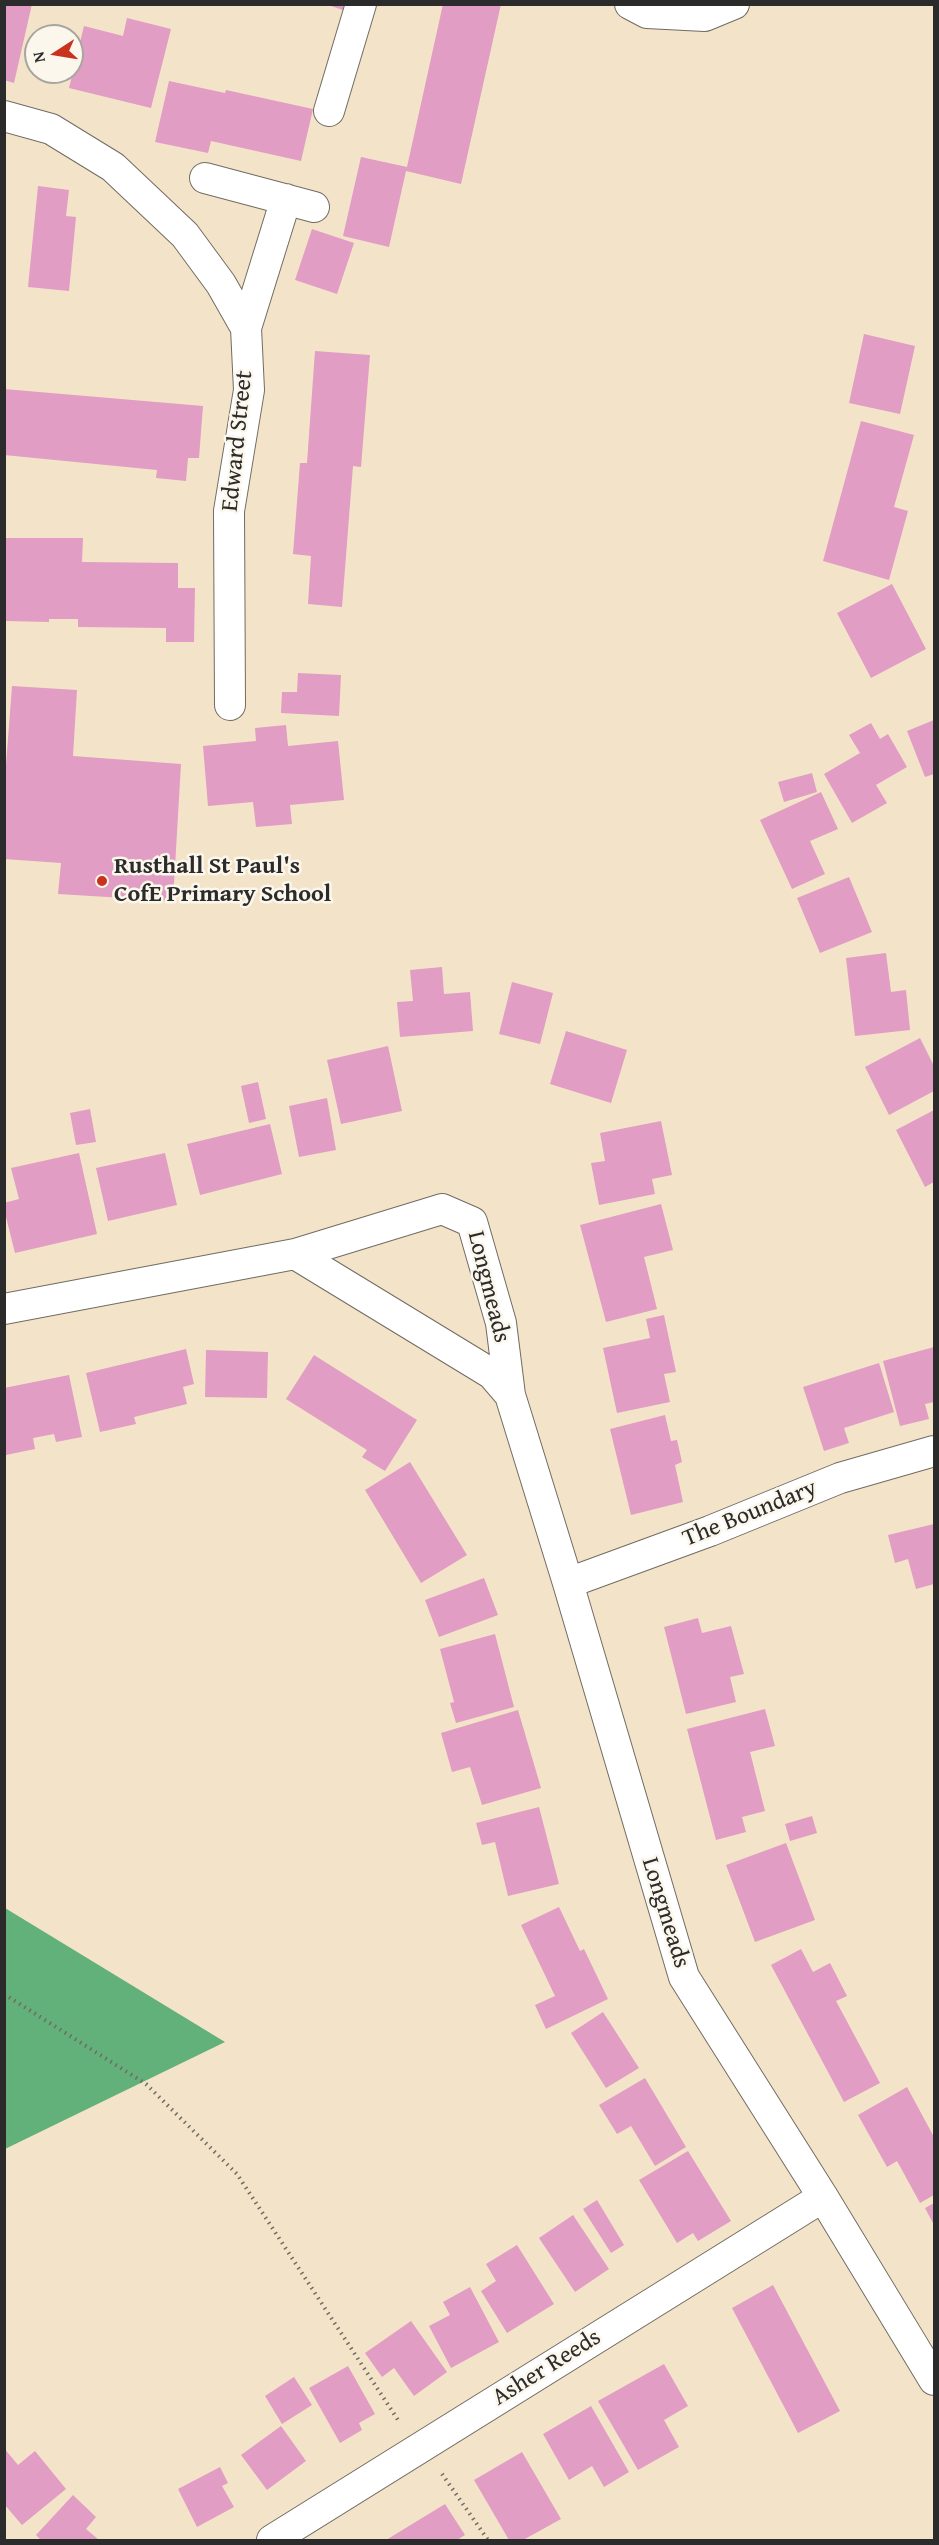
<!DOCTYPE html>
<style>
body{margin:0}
#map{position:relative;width:939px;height:2545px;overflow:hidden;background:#f3e4c9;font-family:"Gentium Book Plus",serif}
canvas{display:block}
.frame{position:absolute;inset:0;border:6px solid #2b2b2b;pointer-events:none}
.north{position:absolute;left:24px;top:24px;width:60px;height:60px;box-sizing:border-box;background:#fbf7ec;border:2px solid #a8a59f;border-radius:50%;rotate:258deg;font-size:16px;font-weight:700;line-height:24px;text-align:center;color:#2b2b2b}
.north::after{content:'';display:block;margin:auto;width:21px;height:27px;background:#c8321e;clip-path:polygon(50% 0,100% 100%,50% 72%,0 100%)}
</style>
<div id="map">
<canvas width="939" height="2545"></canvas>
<div class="frame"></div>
<div class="north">N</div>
</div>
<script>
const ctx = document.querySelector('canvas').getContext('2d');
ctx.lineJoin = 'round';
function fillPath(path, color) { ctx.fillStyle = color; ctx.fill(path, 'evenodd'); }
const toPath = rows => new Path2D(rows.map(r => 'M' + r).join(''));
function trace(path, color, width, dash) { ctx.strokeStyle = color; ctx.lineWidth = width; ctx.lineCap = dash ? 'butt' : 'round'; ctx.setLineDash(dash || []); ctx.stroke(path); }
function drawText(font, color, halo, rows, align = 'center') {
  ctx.font = font + ' "Gentium Book Plus",serif'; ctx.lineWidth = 5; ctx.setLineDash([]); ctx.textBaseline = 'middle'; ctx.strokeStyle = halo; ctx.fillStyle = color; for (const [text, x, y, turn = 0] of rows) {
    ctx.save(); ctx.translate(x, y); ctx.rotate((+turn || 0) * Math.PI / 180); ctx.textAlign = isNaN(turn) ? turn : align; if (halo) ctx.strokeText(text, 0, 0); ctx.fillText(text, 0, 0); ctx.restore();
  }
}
fillPath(toPath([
 [4,1908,5,1908,225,2042,5,2149]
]), '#62b07a');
fillPath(toPath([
 [4,4,32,4,14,83,4,80],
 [325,4,344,4,343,10],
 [443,4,501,4,461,184,406,171,389,247,343,236,361,157,407,167],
 [127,18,171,29,151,108,69,88,84,26,123,36],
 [169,81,225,93,226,90,313,109,301,161,211,141,208,153,155,142],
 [38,186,69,190,66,216,76,217,69,291,28,287],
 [312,229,354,243,337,294,295,280],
 [864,334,915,346,900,414,849,403],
 [315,351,370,355,361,467,353,466,342,607,308,604,311,556,293,554,300,463,307,463],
 [4,389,203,406,199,458,188,458,186,481,156,478,157,470,4,455],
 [861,421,914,435,894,507,908,511,889,580,823,561],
 [5,538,83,538,82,562,178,563,178,588,195,588,194,642,166,642,166,628,78,627,78,619,49,619,49,622,5,621],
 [892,584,926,649,871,678,837,613],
 [298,673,341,675,339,716,281,713,282,692,297,692],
 [12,686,77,690,73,756,181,764,173,901,58,894,61,863,4,859,4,791],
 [934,720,934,774,925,777,907,731],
 [871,723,880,739,888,734,907,767,876,785,887,803,852,823,824,774,860,753,849,735],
 [286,725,288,746,338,741,344,800,290,805,292,824,256,827,253,802,208,806,203,746,256,741,255,728],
 [812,773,817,792,784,802,778,782],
 [821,792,838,829,810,841,825,874,792,889,760,820],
 [849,877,872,932,820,953,797,898],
 [886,953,891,992,906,990,910,1030,855,1036,846,958],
 [442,967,444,994,470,992,473,1031,400,1037,397,1002,413,1001,410,970],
 [512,982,553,993,540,1044,499,1034],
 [566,1031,627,1050,611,1103,550,1084],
 [920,1038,934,1066,934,1091,889,1115,865,1067],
 [388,1046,402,1111,341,1124,327,1060],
 [258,1082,266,1119,249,1123,241,1086],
 [327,1098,336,1150,299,1157,289,1106],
 [90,1109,96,1142,76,1145,70,1113],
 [934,1110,934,1182,925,1187,896,1130],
 [661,1121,672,1175,652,1179,655,1194,599,1205,591,1163,605,1161,600,1133],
 [270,1124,282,1174,200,1195,187,1144],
 [79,1153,97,1234,15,1253,4,1209,4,1203,19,1199,11,1168],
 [165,1153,177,1205,108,1221,96,1168],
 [661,1204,673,1250,644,1257,657,1309,606,1322,580,1225],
 [664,1315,676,1372,664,1374,670,1402,617,1413,603,1348,650,1338,646,1319],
 [934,1347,934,1402,925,1404,929,1419,900,1426,883,1361],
 [186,1349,194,1384,183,1387,187,1404,134,1417,136,1424,100,1432,86,1373],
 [206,1350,268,1352,267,1398,205,1397],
 [314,1355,417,1420,385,1471,362,1457,367,1450,286,1399],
 [879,1363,894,1412,844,1428,849,1443,824,1451,803,1387],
 [69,1375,82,1437,56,1442,54,1434,33,1438,35,1449,6,1455,4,1388],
 [665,1415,671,1441,677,1440,682,1462,675,1465,683,1502,631,1515,610,1429],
 [410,1462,467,1555,421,1583,365,1490],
 [934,1524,934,1584,916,1589,908,1559,895,1563,888,1535],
 [484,1578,498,1615,439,1637,425,1600],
 [698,1618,702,1633,731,1626,744,1674,730,1677,736,1702,686,1714,664,1627],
 [495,1634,514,1707,456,1723,450,1703,454,1702,440,1649],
 [765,1709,775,1746,750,1752,765,1811,742,1817,746,1832,716,1840,687,1729],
 [518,1710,541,1788,482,1805,470,1767,452,1772,441,1733],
 [539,1807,559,1884,508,1896,495,1842,482,1845,476,1823],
 [812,1816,817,1833,790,1841,785,1824],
 [786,1843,815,1920,755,1942,726,1865],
 [559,1907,580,1951,584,1949,608,1999,546,2029,535,2005,555,1996,521,1925],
 [801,1949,813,1972,830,1963,847,1996,836,2001,880,2083,844,2102,771,1965],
 [603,2012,639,2068,606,2088,571,2033],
 [645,2078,686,2147,655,2166,631,2126,617,2134,599,2105],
 [907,2087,934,2137,934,2195,920,2203,897,2161,887,2167,858,2115],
 [688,2151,731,2221,698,2241,693,2233,677,2243,639,2180],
 [597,2200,624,2245,611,2253,583,2209],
 [934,2203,934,2225,925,2208],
 [573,2215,609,2269,575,2292,539,2238],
 [517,2245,554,2304,507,2333,481,2291,496,2281,486,2264],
 [773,2285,840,2411,798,2433,732,2308],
 [470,2287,499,2342,451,2368,429,2326,450,2315,443,2302],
 [411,2321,447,2372,414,2396,394,2368,382,2377,365,2353],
 [664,2364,688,2406,664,2420,679,2447,638,2470,598,2401],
 [348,2366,375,2414,359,2423,362,2430,340,2443,309,2388],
 [294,2377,312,2405,282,2424,265,2396],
 [591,2406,629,2472,604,2487,592,2466,569,2480,543,2434],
 [281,2426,306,2461,267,2490,241,2455],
 [4,2448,18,2465,35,2451,66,2489,22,2525,4,2504],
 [522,2452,561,2519,523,2540,509,2540,474,2480],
 [220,2467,228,2483,222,2486,234,2507,197,2527,178,2489],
 [73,2495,96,2517,86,2529,99,2540,41,2540,36,2535],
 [445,2504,465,2535,457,2540,386,2540]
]), '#e19dc3');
const street = toPath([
 [630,4,647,13,705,16,734,4],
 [329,111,361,4],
 [4,116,51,129,113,167,185,235,221,284,246,328,249,390,229,511,230,705],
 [205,178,314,207],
 [246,328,286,199],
 [295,1254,442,1209,472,1222,501,1323,510,1395],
 [4,1309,295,1254,492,1374,510,1395,568,1583,684,1977,823,2197,934,2380],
 [568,1583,710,1531,840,1478,934,1451],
 [272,2540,823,2197]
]);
trace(street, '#716c62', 32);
trace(toPath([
 [4,1994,146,2084,237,2174,398,2420],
 [442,2474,488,2540]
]), '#716c62', 4, [1.5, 4.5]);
trace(street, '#fff', 30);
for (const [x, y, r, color] of [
 [102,881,6,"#c8321e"]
]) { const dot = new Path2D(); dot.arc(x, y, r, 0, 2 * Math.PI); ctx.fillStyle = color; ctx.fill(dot); trace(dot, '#fbf7ec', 2); }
drawText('24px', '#2b2b2b', '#fbf7ec', [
 ["Edward Street",238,441,-84],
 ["Longmeads",488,1287,76],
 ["The Boundary",750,1514,-22],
 ["Longmeads",665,1913,73],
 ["Asher Reeds",547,2368,-32]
]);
drawText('bold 24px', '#2b2b2b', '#fbf7ec', [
 ["Rusthall St Paul's",114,867],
 ["CofE Primary School",114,895]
], 'left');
</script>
